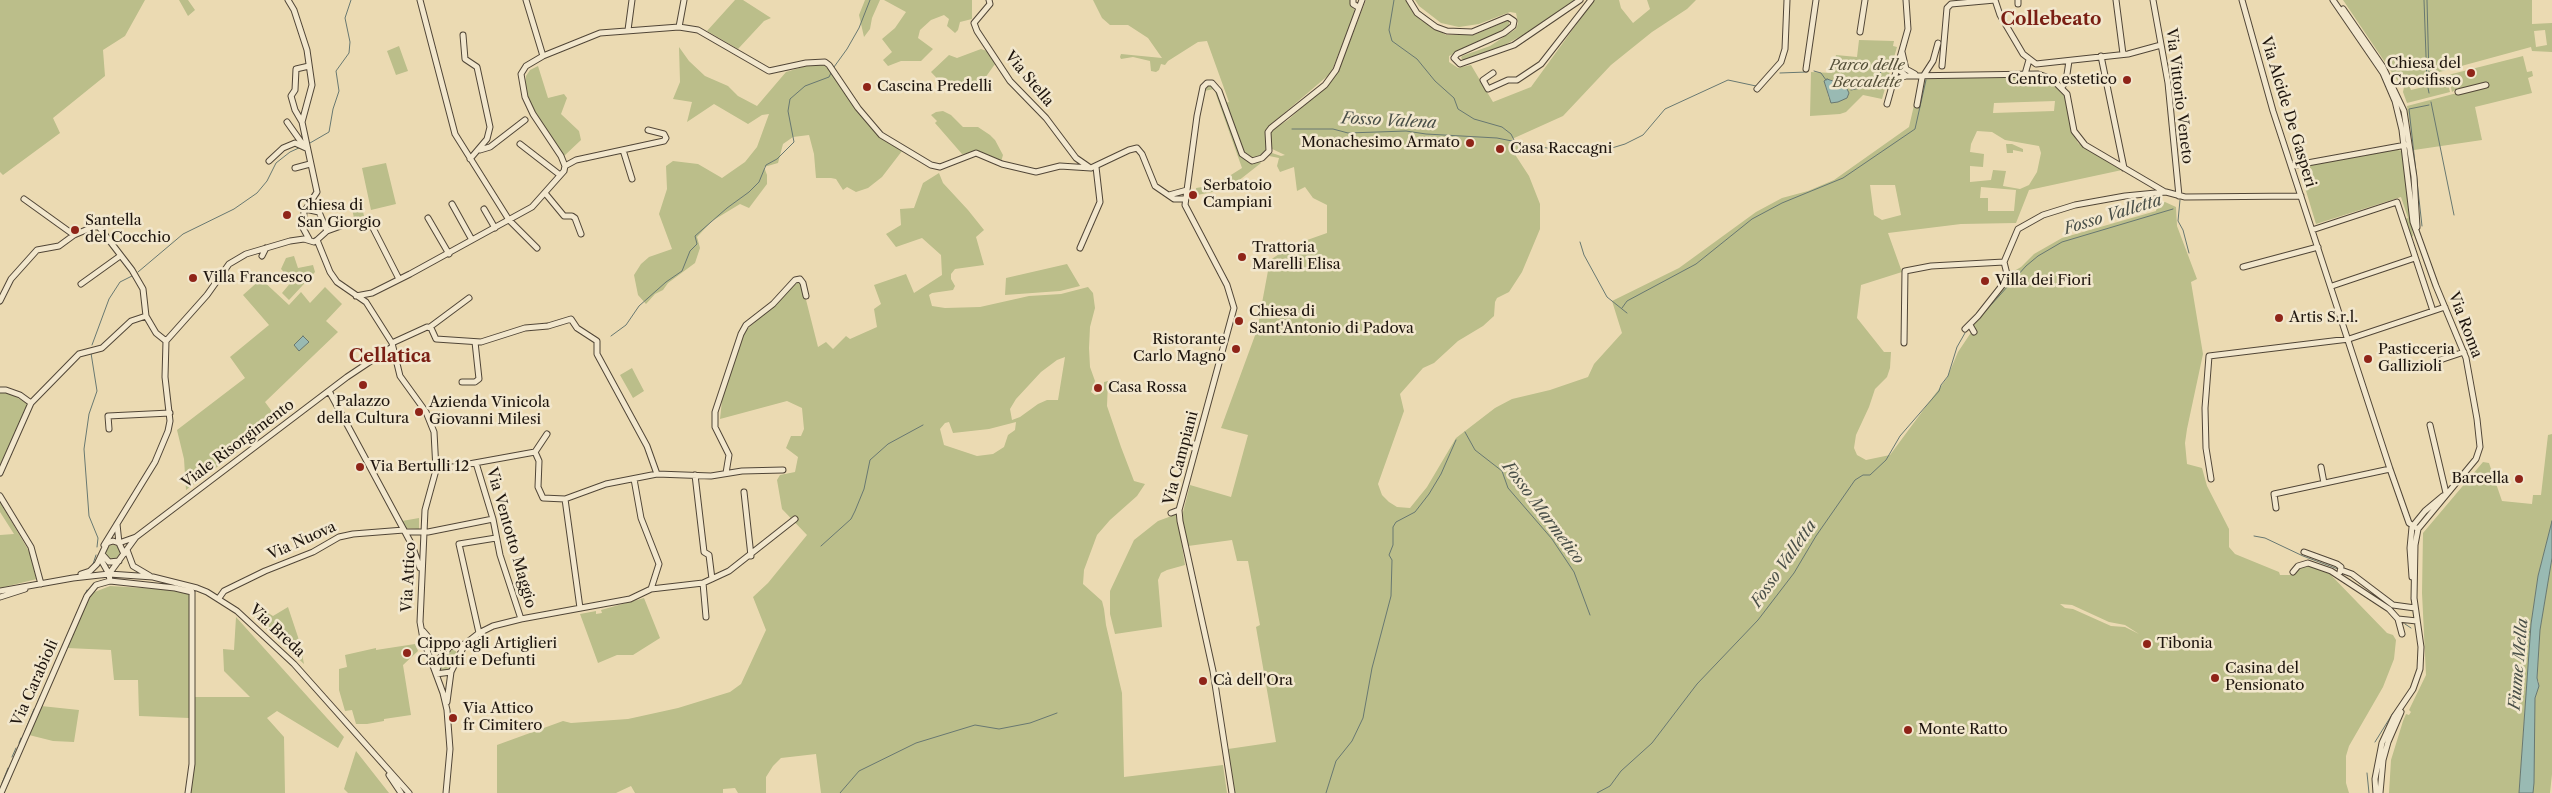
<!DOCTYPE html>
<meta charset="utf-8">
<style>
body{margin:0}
canvas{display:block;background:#ebdab2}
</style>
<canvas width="2552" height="793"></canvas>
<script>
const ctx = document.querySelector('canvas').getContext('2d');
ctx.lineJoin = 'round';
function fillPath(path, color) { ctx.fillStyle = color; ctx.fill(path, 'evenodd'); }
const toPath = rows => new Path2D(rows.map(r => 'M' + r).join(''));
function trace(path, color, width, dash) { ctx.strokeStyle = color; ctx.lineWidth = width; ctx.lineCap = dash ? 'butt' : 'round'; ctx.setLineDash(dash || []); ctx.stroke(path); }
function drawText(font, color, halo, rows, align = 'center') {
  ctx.font = font + ' "Libre Caslon Text",serif'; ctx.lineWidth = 5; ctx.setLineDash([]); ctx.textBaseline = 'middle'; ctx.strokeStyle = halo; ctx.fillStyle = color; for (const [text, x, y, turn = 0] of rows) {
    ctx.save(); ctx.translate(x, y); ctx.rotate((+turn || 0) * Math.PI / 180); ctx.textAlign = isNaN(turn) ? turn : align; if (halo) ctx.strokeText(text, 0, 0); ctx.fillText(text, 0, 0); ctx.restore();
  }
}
fillPath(toPath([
 [0,0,145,0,125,36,103,50,105,76,53,118,60,133,3,175,0,172],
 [179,0,188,0,195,10,188,16],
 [735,0,743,0,771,18,764,21,738,49,707,31],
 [865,0,880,0,872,18,870,29,864,37,859,15],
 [884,0,972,0,972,19,960,22,958,30,955,33,947,26,949,19,944,15,931,20,920,30,918,38,933,49,921,61,901,61,888,66,883,60,892,52,882,39,895,28,906,12],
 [1093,0,1350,0,1355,11,1331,73,1269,126,1266,133,1266,151,1255,159,1247,157,1240,146,1225,103,1229,102,1207,41,1198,42,1168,61,1165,65,1161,64,1159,70,1156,72,1151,71,1150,61,1133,57,1121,59,1120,57,1121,54,1162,58,1148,38,1128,25,1110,25,1102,18],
 [1366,0,1406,0,1412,11,1421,20,1446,35,1474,35,1509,20,1509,26,1494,35,1449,56,1449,62,1458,68,1471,65,1493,102,1531,87,1594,0,1619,0,1621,8,1633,23,1650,9,1647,0,1696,0,1687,9,1652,32,1611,65,1563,116,1512,139,1522,143,1523,146,1516,151,1516,156,1529,176,1540,204,1540,229,1522,272,1509,292,1497,298,1495,302,1494,316,1483,326,1458,341,1434,363,1423,368,1400,394,1404,411,1378,484,1382,495,1389,502,1397,507,1410,508,1427,487,1456,438,1495,408,1512,399,1550,390,1588,377,1594,364,1622,333,1612,301,1679,268,1756,212,1782,198,1808,191,1834,180,1909,127,1920,79,2037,76,2048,79,2065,96,2071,127,2078,143,2122,170,2029,190,2016,223,1961,224,1888,233,1902,272,1861,285,1857,318,1884,352,1891,352,1890,368,1887,377,1875,389,1869,407,1856,435,1854,448,1857,455,1866,460,1890,455,1947,378,1958,352,1972,331,1972,324,2006,285,2010,279,2009,274,2021,267,2034,254,2062,238,2156,211,2157,203,2165,202,2176,207,2177,226,2197,279,2191,282,2203,354,2187,429,2185,443,2187,464,2202,468,2207,486,2229,529,2229,547,2235,554,2279,572,2280,575,2290,575,2305,565,2327,571,2387,633,2393,635,2396,640,2394,659,2383,687,2349,746,2346,756,2346,783,2349,793,1235,793,1228,749,1276,742,1256,627,1260,625,1248,561,1237,561,1232,540,1188,546,1182,520,1183,512,1190,485,1231,497,1248,435,1221,428,1257,330,1270,260,1293,245,1327,233,1327,205,1313,198,1305,187,1297,191,1294,167,1280,172,1277,166,1279,158,1269,156,1272,153,1281,156,1285,155,1270,148,1269,138,1272,130,1288,120,1327,85,1338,72],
 [2055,101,2054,111,1993,113,1994,103],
 [1977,131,1992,132,2005,140,2039,146,2041,153,2037,172,2029,185,2020,189,2003,186,2006,171,1993,170,1991,180,1970,182,1970,166,1983,167,1984,154,1970,152,1971,144],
 [1870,185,1895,185,1901,215,1882,220,1874,215],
 [1981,187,2016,190,2014,211,1988,211,1988,198,1980,198],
 [2060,604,2072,605,2109,622,2125,625,2139,634,2125,627,2111,626,2073,609,2065,608],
 [1415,0,1576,0,1550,20,1501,47,1464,61,1461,58,1462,56,1490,46,1516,29,1518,23,1516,13,1510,12,1479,24,1459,27,1441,23,1419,6],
 [2343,0,2532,0,2532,24,2552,23,2552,52,2532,51,2531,47,2399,83],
 [2545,30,2547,45,2536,47,2534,31],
 [1859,40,1894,41,1893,46,1897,47,1882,99,1863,95,1846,112,1840,114,1810,116,1811,72,1832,73,1836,55,1857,57],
 [1828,79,1842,83,1829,99,1824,81],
 [399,46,408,71,396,75,387,51],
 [679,47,689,61,705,76,728,86,738,96,757,106,786,72,813,64,823,65,831,71,872,128,902,151,882,177,868,188,856,192,847,187,843,190,836,179,831,178,816,178,814,154,809,135,793,137,783,144,778,163,764,167,767,175,767,184,749,208,740,204,712,221,697,237,700,248,695,263,668,283,663,290,655,294,646,304,638,295,634,275,641,264,649,257,672,249,659,214,667,189,666,166,673,161,698,164,722,178,745,162,757,147,769,114,762,115,748,124,714,104,687,122,692,102,673,99,680,82],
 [981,49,987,51,995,64,980,85,969,91,960,81,948,90,931,72,949,55,957,58],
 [2523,56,2527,72,2532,71,2533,76,2528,78,2532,93,2475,107,2482,140,2414,150,2407,106,2457,93,2459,95,2458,88,2452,92,2448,75],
 [538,66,548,98,564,94,567,98,561,114,579,131,581,140,563,157,529,101,525,87,526,76,530,70],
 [2444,76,2446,76,2450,92,2407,103,2403,92,2404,87,2409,85,2411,90,2423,87,2422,83,2430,81,2431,85,2445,81],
 [1208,85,1213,85,1218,93,1238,151,1251,164,1260,161,1261,163,1228,189,1197,195,1196,188,1215,185,1242,168,1214,89,1204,91],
 [943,111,951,115,963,127,978,127,990,135,995,140,1003,155,1001,162,981,152,962,154,935,123,937,121,931,115,936,112],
 [2006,144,2012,144,2023,149,2023,152,2013,150,2013,153,2007,153],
 [2394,149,2402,151,2413,236,2411,237,2405,219,2408,218,2401,197,2316,224,2300,171,2301,169,2304,166],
 [386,163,396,204,371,210,362,168],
 [939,173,943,183,968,210,984,230,976,237,984,265,955,269,951,274,951,279,955,286,953,290,932,293,929,295,932,306,945,308,980,307,1029,296,1061,294,1088,287,1093,293,1095,308,1090,327,1089,348,1090,367,1095,381,1091,392,1095,395,1100,394,1104,390,1104,382,1108,381,1107,406,1121,447,1134,481,1145,484,1137,496,1110,520,1097,535,1084,570,1083,584,1102,601,1104,609,1106,625,1122,693,1124,777,1223,765,1227,793,821,793,816,754,781,758,773,766,766,777,766,793,738,793,735,788,723,789,723,793,635,793,631,786,616,793,497,793,497,745,563,721,571,723,628,719,678,708,730,692,741,684,766,630,753,597,768,583,807,535,782,509,777,480,780,475,795,472,798,457,786,448,791,436,801,436,804,429,802,408,787,401,720,419,723,391,731,362,738,350,741,335,799,281,802,284,818,347,826,342,833,349,846,336,850,339,877,327,874,309,881,304,874,285,906,274,914,293,942,275,941,255,922,238,896,247,886,234,901,225,900,209,914,208,923,183],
 [1065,357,1058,400,1047,400,1038,404,1020,417,1012,420,1010,409,1016,399,1041,372,1057,360],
 [949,422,953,433,989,429,1016,422,1015,430,1008,435,1004,447,993,454,977,456,944,445,940,429,945,423],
 [360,198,364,216,354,218,350,200],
 [294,256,298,268,313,265,315,272,289,300,282,293,292,281,281,269,286,258],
 [1067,264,1080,286,1060,291,1005,295,1006,278],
 [261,279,289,305,301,292,310,303,325,287,342,304,326,321,338,332,265,402,279,421,186,490,184,459,177,430,245,378,230,357,269,325,243,295],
 [632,368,644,391,633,398,620,375],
 [6,391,28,404,0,465,0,392],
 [2552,434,2552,521,2538,576,2531,624,2519,793,2389,793,2391,760,2403,721,2406,714,2409,715,2411,712,2409,710,2426,675,2422,593,2423,533,2483,462,2489,463,2502,501,2532,504,2533,495,2541,495,2548,435],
 [0,502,30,553,37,579,0,588,0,535,14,534,0,512],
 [1177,514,1185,565,1167,570,1161,573,1158,580,1162,627,1115,634,1110,614,1110,591,1134,540,1158,521],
 [419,518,419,529,406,528,402,521],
 '106 552a7 7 0 1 1 14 0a7 7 0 1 1-14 0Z',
 [2552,558,2552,774,2550,793,2533,793,2535,698,2539,682,2537,679,2540,630],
 [110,586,177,590,190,594,189,718,139,716,138,680,114,680,111,650,67,648,89,598,92,593],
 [644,598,660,638,633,655,617,655,598,663,580,614,596,611,596,614,602,613,601,610],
 [288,607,300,643,304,664,254,617,265,611,273,616],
 [236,617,344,737,338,748,277,711,267,718,284,737,285,793,191,793,194,697,250,697,224,671,223,649,234,650],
 [415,644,418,651,403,665,411,715,384,719,384,721,367,724,356,724,352,710,345,711,339,690,339,669,347,667,345,655,376,648,376,650],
 [454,649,457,653,451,668,440,672,440,664,443,658,448,651],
 [41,706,79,710,74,742,53,741,29,735],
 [356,751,389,793,348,793,344,789]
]), '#bbbe8a');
const water = toPath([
 [1827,79,1845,85,1849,93,1847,98,1838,102,1831,103,1824,81,1827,79],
 [303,336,309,342,299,351,294,345,303,336],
 [2552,521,2552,558,2540,630,2537,678,2539,686,2535,698,2534,783,2533,793,2519,793,2531,624,2538,576,2552,521]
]);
fillPath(water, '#99bab3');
trace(water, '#687871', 1);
trace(toPath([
 [1394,0,1389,30,1392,41,1417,59,1435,81,1454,98,1458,109,1474,119,1502,127,1511,134,1515,142],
 [2424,0,2427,83],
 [2427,0,2429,77],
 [834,67,847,49,859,28,870,0],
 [1814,71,1821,73,1826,80],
 [1780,73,1807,72],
 [1869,85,1882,71],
 [2428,88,2429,93],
 [1851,90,1865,87],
 [2431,102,2454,215],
 [1292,129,1333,129,1348,133,1406,131,1426,134,1497,138,1572,153,1602,151,1625,144,1643,135,1665,109,1728,80,1756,86],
 [310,143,329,132,333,109,339,91,336,71,349,53,350,42,345,18,351,0],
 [2180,200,2178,221,2183,230,2189,253],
 [2422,226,2409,109,2429,105],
 [1580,242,1584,255,1607,297,1627,313],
 [138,272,183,234,234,209,257,193,267,181,276,163,290,152,301,147],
 [1622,308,1627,301,1696,264,1752,219,1782,203,1843,178,1915,129,1926,80],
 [1973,325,2026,266,2038,256,2062,242,2173,209],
 [611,336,626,325,639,306,666,282,682,271,690,251,697,244,695,236,727,208,749,192,759,182,766,165,777,159,794,142,788,111,790,99,805,86,829,77,831,73],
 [92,345,109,299,120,282,132,276],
 [91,353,97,391,89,414,84,449,89,516,98,538,97,547],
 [1465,432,1475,450,1502,471,1508,488,1552,539,1574,572,1590,615],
 [2254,536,2265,538,2303,556,2338,569],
 [821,546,851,519,855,511,864,489,870,460,888,444,923,425],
 [93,564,96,555],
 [2392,608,2396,613],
 [73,622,87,590],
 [2405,624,2411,628],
 [2520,631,2530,632],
 [43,691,51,672],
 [37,704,40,696],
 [25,731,34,709],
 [2375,742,2393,713],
 [19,743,21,738],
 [12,757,16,748],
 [2367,773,2369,793],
 [2,783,8,768],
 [840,793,859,771,916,743,975,725,999,729,1030,723,1057,713],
 [1326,793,1336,761,1352,741,1363,718,1372,668,1391,596,1392,560,1389,555,1393,545,1393,527,1396,522,1415,512,1429,494,1441,474,1456,440],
 [1597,793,1610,786,1621,771,1652,743,1697,684,1758,620,1794,573,1816,536,1855,480,1863,475,1870,475,1886,460,1900,436,1939,391,1941,385,1948,376,1957,347,1965,333]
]), '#687871', 1);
const minor = toPath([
 [288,0,294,10,307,50,312,85,302,122,317,192,304,212,303,228,309,239],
 [420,0,455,134,509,220,537,248],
 [526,0,543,56],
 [989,0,990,4,974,23,977,31,1010,81,1046,118,1076,158,1089,167],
 [1353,0,1353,4,1358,7],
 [1409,0,1417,13,1436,27,1447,31,1472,32,1508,17,1514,21,1513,26,1504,33,1457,54,1454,58,1460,64,1514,45,1580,0],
 [1995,0,2000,15,2023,54,2036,64,2128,54,2161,45],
 [2018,0,2018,4],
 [2116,0,2123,54],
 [2153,0,2168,83,2179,196],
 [2242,0,2273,111,2390,469,2409,523,2418,529],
 [2333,0,2383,73,2395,101,2402,130,2413,222,2436,286,2466,358,2477,419,2480,447,2476,459,2418,529,2415,545,2414,599],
 [2343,9,2383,67,2404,111,2414,177,2417,227],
 [679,27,684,0],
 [628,30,632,0],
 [1860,32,1865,0],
 [463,35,465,59,477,67,490,127,487,139,470,159],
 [1902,52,1906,69,1915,74],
 [2101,56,2124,168],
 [1897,62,1898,69,1906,76,2038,74,2052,79,2067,94,2074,131,2085,145,2165,192],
 [1942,66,1947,8,1951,4,1995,0],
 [1806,69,1816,0],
 [1493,73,1483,80,1488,89,1508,80,1517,80,1541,64,1591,0],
 [2025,74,2029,60],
 [1891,85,1896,79,1906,76],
 [2062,87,2066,81,2069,61],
 [1757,89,1781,62,1785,49,1787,0],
 [2458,92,2486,85],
 [1887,104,1908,29,1906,0],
 [1917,105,1922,78,1933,61,1938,43],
 [287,122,304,146],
 [302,122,295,110,291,96,295,90,296,69,309,66],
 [520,144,560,175],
 [480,150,490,147,525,120],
 [623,150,632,179],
 [269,161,283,148,295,143,306,148],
 [565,166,561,156,533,114,525,97,521,74,526,66,543,56,600,33,679,27,698,30,769,71,806,63,825,62,829,65,858,108,881,135,931,165,940,167,976,153,1002,164,1036,172,1060,166,1091,168,1129,150,1137,148,1142,154,1155,186,1174,199,1185,199],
 [565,166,576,160,664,141,666,138,664,134,648,130],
 [2291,166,2406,145],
 [295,168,310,164],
 [545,193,564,216,572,216,575,218,581,234],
 [1169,195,1187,190],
 [24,199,74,235],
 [452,204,472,240],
 [305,209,319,212,327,231],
 [484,209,495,228],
 [428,218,449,254],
 [373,228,399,279],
 [2312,230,2397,202,2433,311],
 [317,240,327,231,352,222],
 [1080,248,1100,202,1096,167],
 [262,256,266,248],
 [2243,267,2318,247],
 [81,284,120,256],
 [2332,286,2415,258],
 [356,296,372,293,410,274,532,207,564,171,565,166],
 [0,301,11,279,37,250,59,246,74,235,93,227,99,227,132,270,143,289,146,316,156,333,166,341],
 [1970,325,1974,332],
 [430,327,469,298],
 [1965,329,1978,316,2008,278,2004,262],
 [166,341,207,295,229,264,246,254,290,241,304,239,314,242,317,240,330,272,337,282,366,302,392,343,427,327,431,328,436,339,481,342,525,328,548,326,571,319,577,328,597,341,597,354,647,446,657,474],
 [392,343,400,376,426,412,434,432,436,470,425,510,420,622,423,639,443,693,447,710,450,749,446,793],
 [1904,343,1905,271,1931,266,2004,262,2018,229,2043,215,2075,205,2125,196,2166,192,2185,197,2301,196],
 [2440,360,2464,352],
 [462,382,475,382,479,379,475,342],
 [0,390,6,390,20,395,31,403],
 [329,391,412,545,420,568],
 [2430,425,2446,493],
 [109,429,108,416,170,413],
 [547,434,535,452,539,461,538,487,543,498,565,499,606,484,657,474,711,476,742,471,783,470],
 [476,463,493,519,500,555,521,619],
 [2321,467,2324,483],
 [436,470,535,452],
 [0,473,31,403,79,354,102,348,131,321,146,316],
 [726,473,729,455,715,427,715,412,741,334,746,325,773,304,795,280,800,279,803,283,806,296],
 [695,475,704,552,709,555,712,579],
 [634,479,641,518,659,564,651,589],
 [2211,479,2206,448,2205,408,2209,356,2349,339,2445,307],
 [744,492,751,556],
 [0,496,31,547,41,584],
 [565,499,580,608],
 [2276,508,2274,494,2390,469],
 [1171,513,1179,510],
 [117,524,119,543,124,554],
 [405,532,428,532,493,519],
 [104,545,155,462,168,431,170,421,165,377,166,341],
 [127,550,133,566,150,576],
 [2304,552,2337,564,2341,567,2340,572],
 [102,554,109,562,119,561],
 [100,558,109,574,110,581],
 [2341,570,2352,574,2393,605,2415,608],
 [2293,572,2298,566,2308,563,2331,571,2389,609,2398,619,2402,634],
 [81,574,90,571,97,564,107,543,113,541,119,543,136,537],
 [109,574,136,537,347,377,392,347],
 [2412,577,2410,548,2412,527,2425,511,2443,496],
 [703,583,706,617],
 [0,591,73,578,109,574,153,577,197,588,207,592,237,611,294,664,409,793],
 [0,597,25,589],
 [219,598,224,591,265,571,313,552,339,537,353,534,404,530],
 [2398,619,2417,621],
 [423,631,435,645,443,648,465,644],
 [479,633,459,544,496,538],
 [449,648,441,656,436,674,451,672],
 [447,702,451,672,465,644,479,633,493,626,521,619,630,599,651,589,703,583,729,571,795,519],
 [389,775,401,793],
 [1,793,87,596,96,585,110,581,175,588,192,592,192,764,188,793],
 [1232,793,1213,671,1180,521,1179,510,1234,308,1227,285,1185,205,1197,116,1203,87,1207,83,1212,83,1219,91,1242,154,1252,161,1262,158,1269,151,1268,132,1271,128,1325,85,1336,70,1362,0],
 [2376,793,2375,779,2382,743,2394,717,2413,689,2420,669,2421,647,2414,598],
 [2380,793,2383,760,2388,742,2401,712]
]);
trace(minor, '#514637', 7);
trace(minor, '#f2e7cd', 5);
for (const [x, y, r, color] of [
 [2471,73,5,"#8f2418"],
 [2127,80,5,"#8f2418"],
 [867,87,5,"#8f2418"],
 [1470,143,5,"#8f2418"],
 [1500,149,5,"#8f2418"],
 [1193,195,5,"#8f2418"],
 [287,215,5,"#8f2418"],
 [75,230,5,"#8f2418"],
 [1242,257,5,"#8f2418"],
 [193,278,5,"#8f2418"],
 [1985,281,5,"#8f2418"],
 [2279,318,5,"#8f2418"],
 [1239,321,5,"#8f2418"],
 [1236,349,5,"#8f2418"],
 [2368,359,5,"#8f2418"],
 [363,385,5,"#8f2418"],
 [1098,388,5,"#8f2418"],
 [419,412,5,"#8f2418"],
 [360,467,5,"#8f2418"],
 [2519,479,5,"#8f2418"],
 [2147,644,5,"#8f2418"],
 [407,653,5,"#8f2418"],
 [2215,678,5,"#8f2418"],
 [1203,681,5,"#8f2418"],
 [453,718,5,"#8f2418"],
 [1908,730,5,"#8f2418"]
]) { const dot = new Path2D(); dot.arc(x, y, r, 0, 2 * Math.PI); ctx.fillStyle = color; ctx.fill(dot); trace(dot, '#f2e7cd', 2); }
drawText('15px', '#1e150e', '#f2e7cd', [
 ["Chiesa del",2461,64,"right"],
 ["Crocifisso",2461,81,"right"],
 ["Centro estetico",2117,80,"right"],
 ["Cascina Predelli",877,87],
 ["Monachesimo Armato",1460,143,"right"],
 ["Casa Raccagni",1510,149],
 ["Serbatoio",1203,186],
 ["Campiani",1203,203],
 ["Chiesa di",297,206],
 ["San Giorgio",297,223],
 ["Santella",85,221],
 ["del Cocchio",85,238],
 ["Trattoria",1252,248],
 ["Marelli Elisa",1252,265],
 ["Villa Francesco",203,278],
 ["Villa dei Fiori",1995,281],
 ["Chiesa di",1249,312],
 ["Sant'Antonio di Padova",1249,329],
 ["Artis S.r.l.",2289,318],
 ["Ristorante",1226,340,"right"],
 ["Carlo Magno",1226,357,"right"],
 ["Pasticceria",2378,350],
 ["Gallizioli",2378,367],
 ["Casa Rossa",1108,388],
 ["Palazzo",363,402,"center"],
 ["della Cultura",363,419,"center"],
 ["Azienda Vinicola",429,403],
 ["Giovanni Milesi",429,420],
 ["Via Bertulli 12",370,467],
 ["Barcella",2509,479,"right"],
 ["Cippo agli Artiglieri",417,644],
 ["Caduti e Defunti",417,661],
 ["Tibonia",2157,644],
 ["Casina del",2225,669],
 ["Pensionato",2225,686],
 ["Cà dell'Ora",1213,681],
 ["Via Attico",463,709],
 ["fr Cimitero",463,726],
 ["Monte Ratto",1918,730]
], 'left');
drawText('italic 15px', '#555039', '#f2e7cd', [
 ["Parco delle",1867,66],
 ["Beccalette",1867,83]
]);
drawText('15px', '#1e150e', '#f2e7cd', [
 ["Via Stella",1029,79,50],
 ["Via Vittorio Veneto",2179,96,83],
 ["Via Alcide De Gasperi",2288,112,73],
 ["Via Roma",2465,325,69],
 ["Viale Risorgimento",238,444,-37],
 ["Via Campiani",1181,458,-75],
 ["Via Ventotto Maggio",511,538,74],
 ["Via Nuova",302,541,-24],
 ["Via Attico",409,577,-87],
 ["Via Breda",277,631,43],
 ["Via Carabioli",35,683,-66]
]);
drawText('italic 16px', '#494f48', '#f2e7cd', [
 ["Fosso Valena",1389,121,3],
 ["Fosso Valletta",2113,215,-17],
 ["Fosso Marmetico",1543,513,53],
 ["Fosso Valletta",1784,564,-55],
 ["Fiume Mella",2519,664,-85]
]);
drawText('bold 18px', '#7a1f14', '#f2e7cd', [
 ["Collebeato",2051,20],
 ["Cellatica",390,357]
]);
</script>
